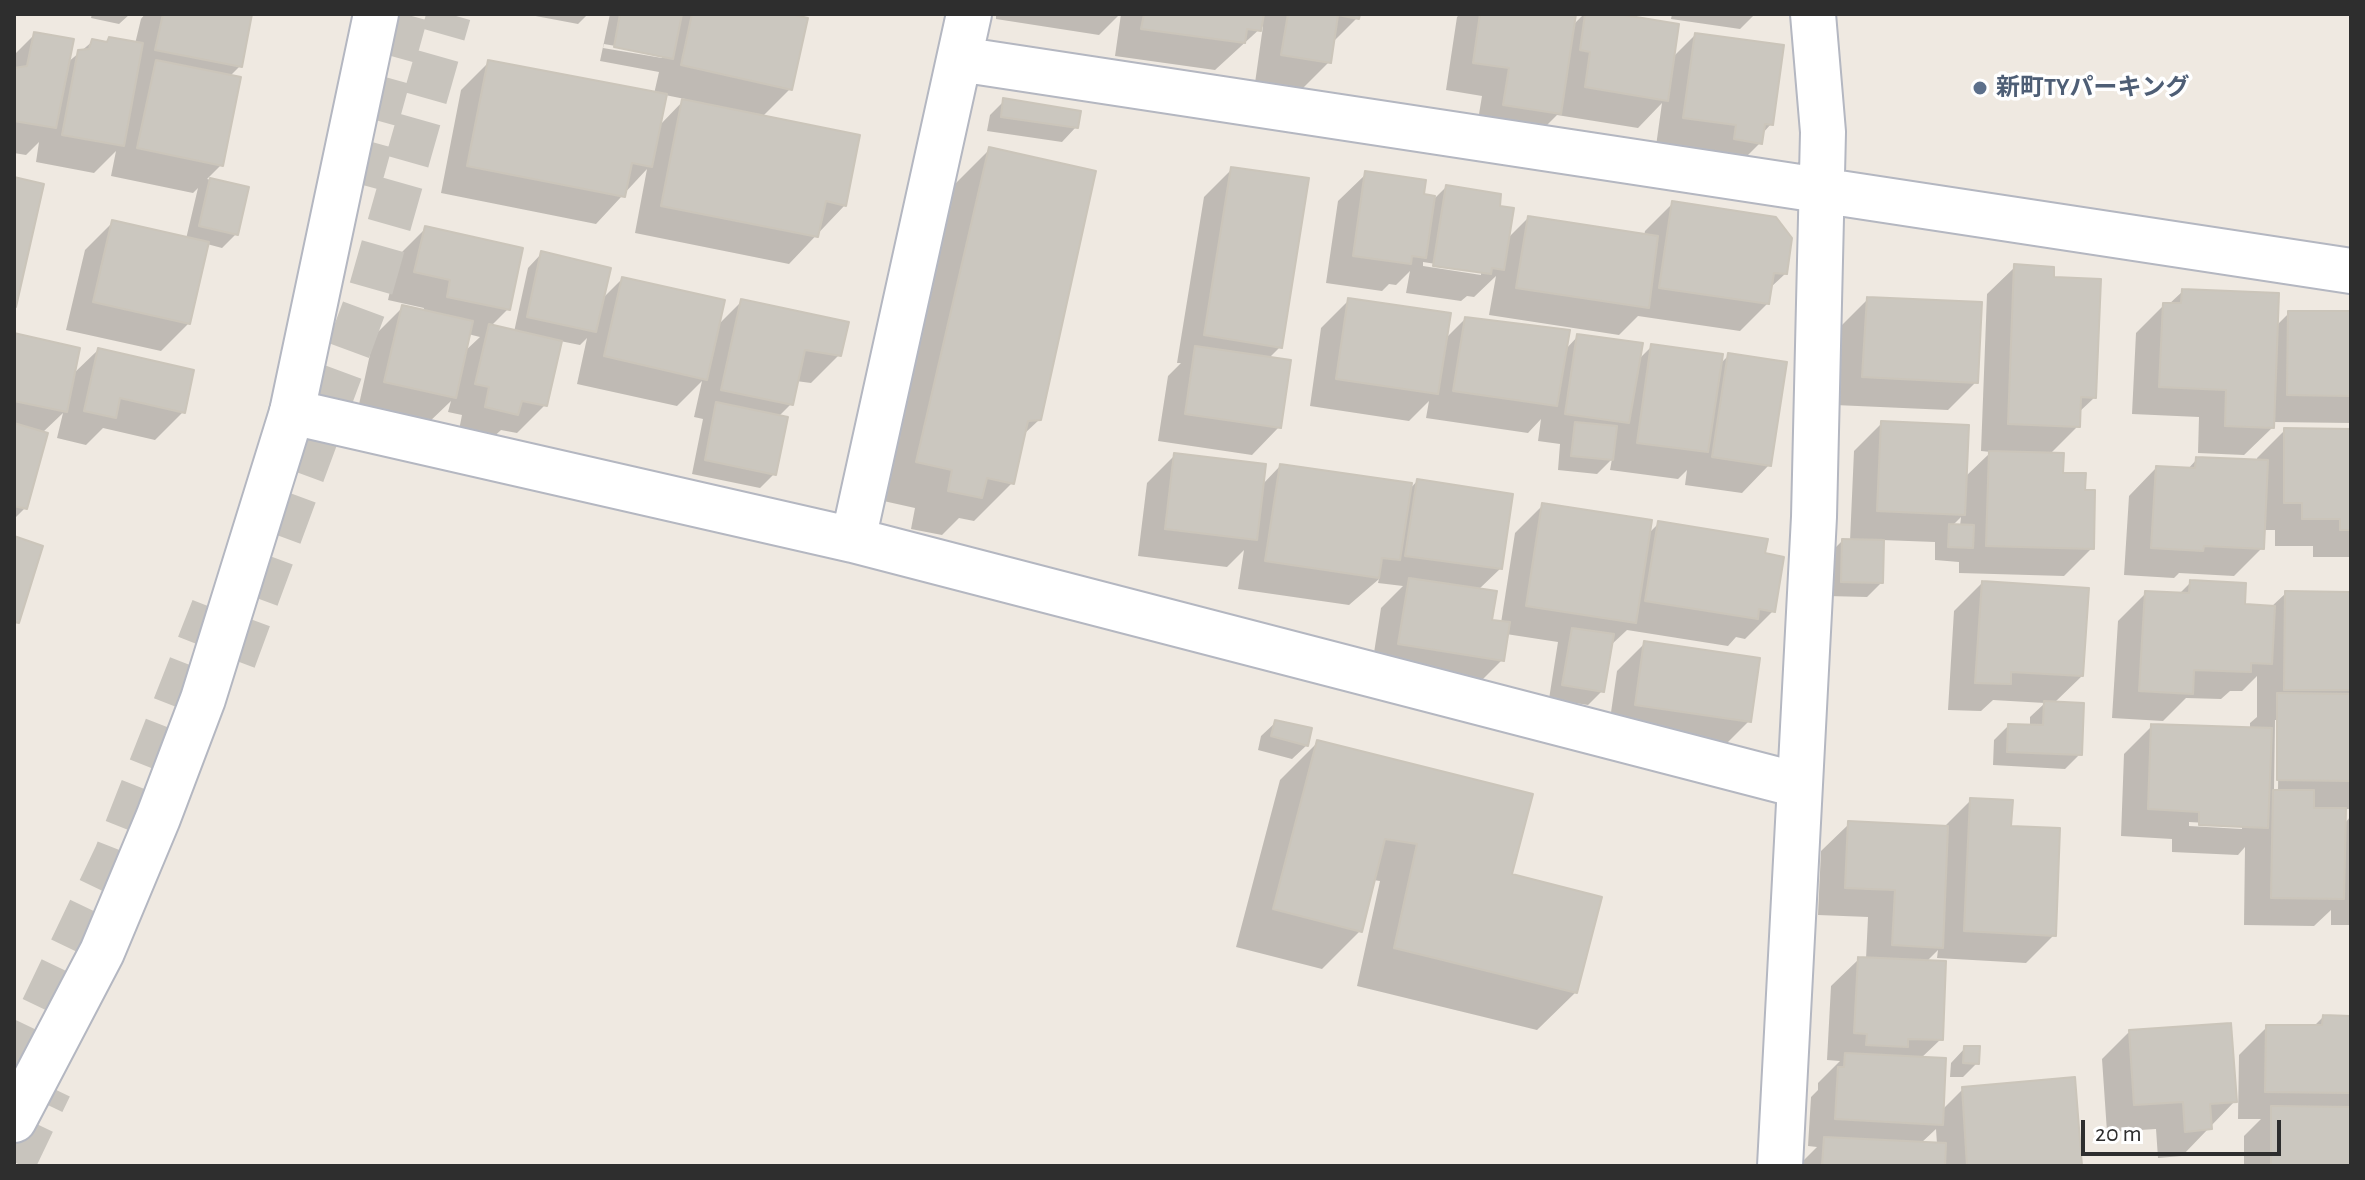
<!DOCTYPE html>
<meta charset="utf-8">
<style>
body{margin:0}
#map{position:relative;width:2365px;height:1180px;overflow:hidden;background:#efe9e1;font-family:"Alegreya Sans",sans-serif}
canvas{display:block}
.frame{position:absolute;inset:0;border:16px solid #2e2e2e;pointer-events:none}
.scale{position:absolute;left:2081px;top:1120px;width:200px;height:36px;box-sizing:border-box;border:4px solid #2e2e2e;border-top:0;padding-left:10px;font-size:24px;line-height:28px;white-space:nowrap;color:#2e2e2e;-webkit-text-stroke:6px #fff;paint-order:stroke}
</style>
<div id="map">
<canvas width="2365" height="1180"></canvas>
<div class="frame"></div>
<div class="scale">20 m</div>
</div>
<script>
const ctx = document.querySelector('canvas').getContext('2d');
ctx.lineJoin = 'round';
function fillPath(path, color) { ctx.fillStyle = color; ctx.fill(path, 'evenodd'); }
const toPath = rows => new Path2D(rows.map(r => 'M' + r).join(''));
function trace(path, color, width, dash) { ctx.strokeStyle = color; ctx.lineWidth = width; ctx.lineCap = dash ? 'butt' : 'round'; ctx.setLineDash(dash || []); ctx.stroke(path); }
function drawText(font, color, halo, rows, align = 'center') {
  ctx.font = font + ' "Alegreya Sans","Noto Sans JP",sans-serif'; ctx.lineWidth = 7; ctx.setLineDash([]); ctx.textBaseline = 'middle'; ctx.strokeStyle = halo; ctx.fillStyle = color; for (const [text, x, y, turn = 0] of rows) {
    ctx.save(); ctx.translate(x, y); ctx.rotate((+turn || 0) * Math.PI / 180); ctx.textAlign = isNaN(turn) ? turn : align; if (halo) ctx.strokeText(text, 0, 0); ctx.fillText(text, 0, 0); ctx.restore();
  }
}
fillPath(toPath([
 [92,14,130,14,119,24,91,18],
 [145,14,250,14,240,66,229,77,221,165,207,179,247,188,236,234,222,248,207,244,189,323,161,351,66,330,85,250,113,222,186,239,198,188,193,193,111,176,116,151,94,173,36,162,39,142,26,155,14,153,14,55,35,34,67,63,93,41,106,44,135,44,141,19],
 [525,14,588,14,578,24],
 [610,14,785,14,790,89,762,117,845,205,789,264,635,233,647,169,596,224,441,193,461,90,489,62,654,94,659,72,600,61],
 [604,44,662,54,662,58,603,48],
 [665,95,685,99,659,126],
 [996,14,1120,14,1099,35,996,19],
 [1121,14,1358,14,1357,18,1332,43,1329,62,1301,90,1255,83,1263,26,1215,70,1115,56],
 [1460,14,1574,14,1573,25,1584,14,1606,14,1672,58,1695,35,1771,124,1762,134,1760,143,1732,171,1656,146,1662,103,1638,128,1557,115,1531,141,1476,132,1482,96,1446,90,1457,17],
 [1672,14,1755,14,1740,29,1671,19],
 [1004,101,1076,127,1062,142,987,131,990,115],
 [990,149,1040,419,1023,435,1012,483,974,521,959,518,942,535,911,529,915,508,879,500,951,188],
 [1232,169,1280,347,1268,359,1279,427,1252,455,1158,441,1168,376,1181,363,1177,363,1204,197],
 [1366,174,1435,198,1446,187,1497,207,1507,239,1528,218,1644,236,1645,231,1673,203,1785,274,1770,288,1768,303,1740,331,1638,316,1619,335,1489,315,1496,276,1474,297,1467,296,1461,301,1406,293,1410,271,1396,285,1389,284,1382,291,1326,283,1338,201],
 [1423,262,1481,271,1481,275,1423,266],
 [426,228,508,309,490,327,514,332,528,268,542,253,602,299,622,279,717,326,742,301,839,355,811,383,796,381,791,404,778,417,774,474,760,488,692,474,703,419,694,417,702,381,677,406,577,384,587,338,580,345,560,341,545,405,517,433,501,430,488,442,458,435,462,415,448,412,451,401,426,425,358,409,374,336,402,308,423,312,424,308,388,300,398,256],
 [468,334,480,337,464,352],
 [2015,267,2052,279,2094,398,2078,413,2078,426,2050,454,2061,475,2083,492,2092,548,2064,576,1959,573,1959,562,1935,560,1935,542,1882,540,1881,583,1867,597,1827,596,1828,555,1842,541,1850,541,1854,451,1882,423,1965,477,1991,452,1981,451,1987,294],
 [1961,517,1960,526,1952,526],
 [2183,291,2276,326,2289,313,2351,313,2351,423,2272,422,2272,428,2244,455,2198,453,2199,417,2132,414,2136,333,2164,305,2168,305],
 [1868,299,1976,382,1948,410,1835,405,1840,327],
 [1349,300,1445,339,1465,319,1565,350,1578,336,1638,360,1652,346,1719,365,1729,355,1769,465,1742,493,1685,485,1687,470,1678,479,1610,470,1612,459,1597,474,1558,470,1560,444,1538,441,1541,419,1528,433,1426,418,1429,401,1409,421,1310,406,1321,328],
 [14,335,72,375,98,350,183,412,155,440,103,428,86,445,57,438,63,413,42,433,25,508,14,519],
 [2285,430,2351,431,2351,557,2313,557,2313,546,2275,546,2275,530,2263,530,2262,548,2234,576,2179,573,2174,578,2124,575,2129,496,2156,468,2187,470,2197,459,2257,462,2257,458],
 [1175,455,1262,485,1280,466,1409,490,1417,481,1501,568,1478,590,1490,622,1501,623,1515,533,1543,505,1648,534,1658,524,1763,555,1773,611,1745,639,1736,637,1728,646,1627,630,1610,646,1602,691,1588,705,1549,699,1558,642,1506,634,1502,660,1474,688,1371,672,1381,608,1403,586,1378,583,1379,579,1349,605,1238,589,1244,550,1227,567,1138,556,1147,483],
 [2191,582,2243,606,2271,607,2286,593,2351,594,2351,809,2344,809,2344,824,2351,816,2351,925,2331,925,2331,910,2314,926,2244,925,2245,847,2238,855,2172,852,2172,839,2121,836,2124,754,2152,726,2250,730,2250,723,2257,717,2257,676,2242,691,2230,691,2221,699,2186,698,2163,721,2112,718,2118,621,2146,593,2178,595],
 [2275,720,2279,720,2278,790,2274,790],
 [2189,822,2242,825,2242,829,2189,826],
 [1982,583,2082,676,2054,703,2080,754,2065,769,1993,765,1994,740,2008,726,2030,727,2030,717,2045,703,1993,700,1981,711,1948,710,1954,611],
 [1645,643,1749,721,1721,749,1608,733,1617,671],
 [1276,722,1307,745,1292,759,1258,750,1261,736],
 [1318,742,1576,992,1537,1030,1357,986,1380,881,1373,880,1360,931,1322,969,1236,947,1280,780],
 [1971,800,2009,828,2054,935,2026,963,1937,958,1938,950,1926,962,1941,1039,1920,1059,1942,1110,1963,1089,2080,1166,1798,1166,1817,1147,1808,1146,1811,1097,1818,1090,1818,1083,1840,1061,1827,1060,1831,986,1859,959,1866,959,1868,917,1818,915,1821,851,1849,824,1943,828],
 [1936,1129,1937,1144,1921,1143],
 [2323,1017,2351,1018,2351,1166,2244,1166,2244,1136,2261,1119,2238,1119,2239,1055,2267,1027,2313,1027],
 [2129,1032,2235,1101,2182,1156,2158,1158,2156,1129,2107,1132,2102,1059],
 [1965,1048,1977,1063,1963,1077,1950,1077,1951,1063]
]), '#0003');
const building = toPath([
 [163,14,252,14,242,67,155,50,163,14],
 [620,14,682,14,673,59,614,47,620,14],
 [692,14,791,14,808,18,792,90,681,65,692,14],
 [1144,14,1264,14,1261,31,1247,29,1245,43,1141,29,1144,14],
 [1288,14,1360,14,1359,19,1338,15,1331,63,1281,55,1288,14],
 [1480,14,1576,14,1561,114,1503,105,1509,68,1473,63,1480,14],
 [1585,14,1618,14,1679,24,1668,101,1585,87,1590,52,1580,50,1585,14],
 [34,32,74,39,56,128,14,121,14,68,27,66,34,32],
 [1695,33,1784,45,1773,125,1765,124,1762,144,1734,139,1736,125,1683,118,1695,33],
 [109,37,143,43,124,146,62,135,78,50,89,49,92,39,107,42,109,37],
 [156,60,241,77,223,166,137,148,156,60],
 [488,60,667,94,652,167,632,163,625,197,467,166,488,60],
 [1003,98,1081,111,1078,128,1001,117,1003,98],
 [682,99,860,135,846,206,826,201,818,237,661,206,682,99],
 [989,147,1096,171,1041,420,1028,421,1014,484,987,478,982,498,948,491,952,470,916,462,989,147],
 [1231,167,1309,178,1282,348,1204,335,1231,167],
 [1365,171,1426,180,1424,194,1435,196,1426,258,1412,256,1411,264,1353,256,1365,171],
 [14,177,44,184,16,307,14,306,14,177],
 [210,178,249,187,238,235,199,226,210,178],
 [1446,185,1501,194,1500,206,1514,208,1504,270,1492,268,1491,274,1433,266,1446,185],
 [1672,201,1776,217,1792,238,1787,274,1774,273,1769,304,1659,288,1672,201],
 [1528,216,1658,236,1649,308,1516,288,1528,216],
 [112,220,209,242,190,324,93,302,112,220],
 [425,226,523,248,510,310,447,297,450,280,414,272,425,226],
 [541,251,611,268,596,332,527,317,541,251],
 [2014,264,2054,267,2054,277,2101,279,2096,398,2081,397,2080,427,2008,424,2014,264],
 [622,277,725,300,707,380,604,356,622,277],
 [2182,289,2279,293,2274,428,2225,426,2226,390,2159,387,2163,303,2181,303,2182,289],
 [1867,297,1982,302,1978,383,1862,377,1867,297],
 [1348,298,1451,313,1438,394,1336,379,1348,298],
 [741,299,849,322,841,356,805,350,793,405,721,390,741,299],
 [402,305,473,321,456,398,384,382,402,305],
 [2288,311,2351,311,2351,396,2287,395,2288,311],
 [1465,317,1570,330,1557,406,1453,391,1465,317],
 [489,324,562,341,547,406,522,401,518,415,485,407,489,387,475,384,489,324],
 [14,333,80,348,67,412,14,401,14,333],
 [1577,334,1643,343,1629,423,1565,414,1577,334],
 [1651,344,1723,354,1708,452,1637,443,1651,344],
 [1195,346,1291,360,1281,428,1185,414,1195,346],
 [98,348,194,370,185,413,120,398,116,418,84,411,98,348],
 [1728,353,1787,362,1771,466,1712,457,1728,353],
 [716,402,788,417,776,475,705,460,716,402],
 [1881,421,1969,425,1965,515,1877,511,1881,421],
 [1575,422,1617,426,1613,460,1571,456,1575,422],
 [14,423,48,433,27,509,14,506,14,423],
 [2284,428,2351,429,2351,530,2340,530,2340,519,2302,519,2302,503,2284,503,2284,428],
 [1989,451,2064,453,2063,473,2086,473,2085,490,2095,490,2094,549,1986,546,1989,451],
 [1174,453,1266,464,1257,540,1165,529,1174,453],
 [2196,457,2268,460,2264,549,2204,546,2203,551,2151,548,2156,466,2195,468,2196,457],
 [1280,464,1412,483,1400,560,1382,558,1379,578,1265,561,1280,464],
 [1417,479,1513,494,1502,569,1405,556,1417,479],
 [1542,503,1652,520,1636,623,1526,606,1542,503],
 [1658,521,1768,539,1765,553,1784,557,1775,612,1759,609,1758,619,1645,601,1658,521],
 [1949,524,1974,525,1973,548,1948,547,1949,524],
 [14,536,43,546,19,623,14,622,14,536],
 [1842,539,1884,540,1883,583,1841,582,1842,539],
 [1409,578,1497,591,1492,620,1510,622,1504,661,1398,644,1409,578],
 [2190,580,2246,583,2245,604,2275,606,2272,664,2251,663,2251,672,2194,670,2193,694,2139,691,2145,591,2189,593,2190,580],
 [1982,581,2089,588,2083,676,2011,672,2011,684,1975,683,1982,581],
 [2285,591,2351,592,2351,690,2284,690,2285,591],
 [1572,628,1614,634,1604,692,1562,685,1572,628],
 [1644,641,1760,658,1751,722,1635,705,1644,641],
 [2277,693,2351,694,2351,781,2277,780,2277,693],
 [2044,701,2084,703,2082,755,2007,752,2008,724,2043,725,2044,701],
 [1275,720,1312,728,1308,746,1271,736,1275,720],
 [2151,724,2272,728,2268,828,2199,825,2199,812,2148,809,2151,724],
 [1317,740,1533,794,1512,874,1602,897,1577,993,1394,948,1417,844,1385,839,1362,932,1273,909,1317,740],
 [2273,790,2314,790,2314,808,2346,808,2344,899,2271,898,2273,790],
 [1970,798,2013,800,2011,826,2060,828,2056,936,1964,931,1970,798],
 [1848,821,1948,826,1943,948,1892,945,1895,890,1845,888,1848,821],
 [1858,957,1946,961,1943,1040,1908,1039,1908,1047,1866,1045,1867,1034,1854,1033,1858,957],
 [2323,1015,2351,1016,2351,1093,2265,1092,2266,1025,2322,1025,2323,1015],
 [2231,1023,2237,1102,2210,1104,2212,1129,2185,1132,2183,1102,2134,1105,2129,1030,2231,1023],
 [1964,1046,1980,1046,1979,1064,1963,1063,1964,1046],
 [1845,1053,1946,1058,1943,1125,1835,1119,1838,1067,1844,1067,1845,1053],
 [2075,1077,2082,1166,1967,1166,1962,1087,2075,1077],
 [2271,1106,2351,1107,2351,1166,2271,1166,2271,1106],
 [1824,1137,1946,1143,1945,1166,1822,1166,1824,1137]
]);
fillPath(building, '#cbc7bf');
trace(building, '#cbc5ba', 2);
trace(toPath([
 [359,184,406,14],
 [234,660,370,292,449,14],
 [14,1068,116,855,213,608],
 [14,1162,50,1087]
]), '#c8c4bd', 44, [44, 22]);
const street = toPath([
 [959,59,2351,271],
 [292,412,853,540,1798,785],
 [853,540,969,14],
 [1780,1166,1814,517,1823,132,1813,14]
]);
const secondary = toPath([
 [14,1120,102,952,158,818,203,699,292,412,376,14]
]);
trace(street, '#b4b7c1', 48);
trace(secondary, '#b4b7c1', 48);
trace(street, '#fff', 44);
trace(secondary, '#fff', 44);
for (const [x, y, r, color] of [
 [1980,88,8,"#5c6f8a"]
]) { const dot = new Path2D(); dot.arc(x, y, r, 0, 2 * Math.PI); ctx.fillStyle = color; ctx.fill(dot); trace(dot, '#fff', 3); }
drawText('bold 24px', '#4e5e75', '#fff', [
 ["新町TYパーキング",1996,88]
], 'left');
</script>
